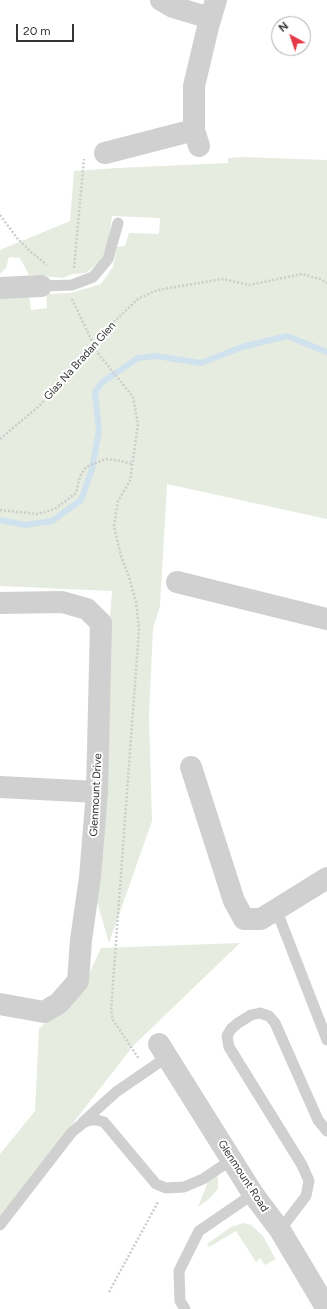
<!DOCTYPE html>
<style>
body{margin:0}
#map{position:relative;width:327px;height:1309px;overflow:hidden;background:#fff;font-family:Figtree,sans-serif}
canvas{display:block}
.north{position:absolute;left:271px;top:16px;width:40px;height:40px;box-sizing:border-box;background:#fff;border:1px solid #adadad;border-radius:50%;rotate:320deg;font-size:11px;font-weight:700;line-height:16px;text-align:center;color:#333}
.north::after{content:'';display:block;margin:auto;width:14px;height:18px;background:#e63946;clip-path:polygon(50% 0,100% 100%,50% 72%,0 100%)}
.scale{position:absolute;left:16px;top:24px;width:58px;height:18px;box-sizing:border-box;border:2px solid #333;border-top:0;padding-left:5px;font-size:12px;line-height:14px;white-space:nowrap;color:#333;-webkit-text-stroke:3px #fff;paint-order:stroke}
</style>
<div id="map">
<canvas width="327" height="1309"></canvas>
<div class="north">N</div>
<div class="scale">20 m</div>
</div>
<script>
const ctx = document.querySelector('canvas').getContext('2d');
ctx.lineJoin = 'round';
function fillPath(path, color) { ctx.fillStyle = color; ctx.fill(path, 'evenodd'); }
const toPath = rows => new Path2D(rows.map(r => 'M' + r).join(''));
function trace(path, color, width, dash) { ctx.strokeStyle = color; ctx.lineWidth = width; ctx.lineCap = dash ? 'butt' : 'round'; ctx.setLineDash(dash || []); ctx.stroke(path); }
function drawText(font, color, halo, rows, align = 'center') {
  ctx.font = font + ' Figtree,sans-serif'; ctx.lineWidth = 4; ctx.setLineDash([]); ctx.textBaseline = 'middle'; ctx.strokeStyle = halo; ctx.fillStyle = color; for (const [text, x, y, turn = 0] of rows) {
    ctx.save(); ctx.translate(x, y); ctx.rotate((+turn || 0) * Math.PI / 180); ctx.textAlign = isNaN(turn) ? turn : align; if (halo) ctx.strokeText(text, 0, 0); ctx.fillText(text, 0, 0); ctx.restore();
  }
}
fillPath(toPath([
 [243,157,327,160,327,519,167,484,160,606,153,628,149,715,152,821,109,943,90,877,112,591,0,586,0,295,29,296,31,310,47,308,46,294,71,293,101,284,113,267,117,247,125,246,129,233,159,234,160,218,112,216,108,246,100,261,86,273,73,274,62,278,29,275,20,258,9,257,6,268,0,274,0,250,70,221,74,171,118,168,228,163,228,158],
 [240,943,133,1046,0,1217,0,1154,35,1111,39,1029,85,983,101,948],
 [210,1177,218,1177,218,1189,209,1199,198,1207],
 [243,1223,251,1225,263,1236,276,1260,274,1260,265,1265,260,1258,256,1262,236,1231,209,1247,207,1244,231,1227]
]), '#e6ecdf');
trace(toPath([
 [0,520,25,525,52,521,81,500,92,469,99,431,95,393,101,383,138,358,156,356,201,363,242,347,287,336,327,352]
]), '#cfe2ee', 6);
trace(toPath([
 [0,215,17,238,31,252,47,265],
 [74,268,84,159],
 [72,299,97,352,133,397,138,424,130,481,118,501,114,526,121,556,129,577,136,602,139,629,111,1010,113,1020,139,1059],
 [0,439,38,407,94,346,97,338,139,298,158,290,223,279,249,285,302,274,320,279,327,283],
 [0,510,37,514,55,509,76,493,80,476,86,467,106,459,121,461,132,464],
 [109,1292,158,1202]
]), '#cdcdcd', 2.5, [2, 2]);
trace(toPath([
 [41,286,72,285,93,277,108,259,118,223],
 [276,909,327,1040],
 [83,1122,116,1092,167,1057],
 [0,1225,72,1132,83,1123,90,1120,97,1120,104,1122,156,1184,166,1188,184,1187,203,1179,231,1160],
 [280,1230,306,1196,309,1181,302,1165,229,1047,227,1036,231,1029,238,1023,251,1015,260,1013,269,1016,275,1023,318,1120,327,1131],
 [185,1309,180,1301,179,1271,199,1231,253,1194]
]), '#d0d0d0', 11);
trace(toPath([
 [161,0,173,7,210,18],
 [199,146,194,130,194,86,208,27,216,0],
 [105,153,194,130],
 [0,288,41,286],
 [177,582,327,619],
 [0,603,62,602,87,609,101,623,97,792,90,877,81,940,78,981,59,1003,44,1012,0,1004],
 [191,767,234,901,244,919,261,919,327,878],
 [0,787,97,792],
 [159,1044,253,1194,280,1230,327,1309]
]), '#d0d0d0', 22);
drawText('11px', '#333', '#fff', [
 ["Glas Na Bradan Glen",80,361,-48],
 ["Glenmount Drive",96,795,-87],
 ["Glenmount Road",243,1176,57]
]);
</script>
